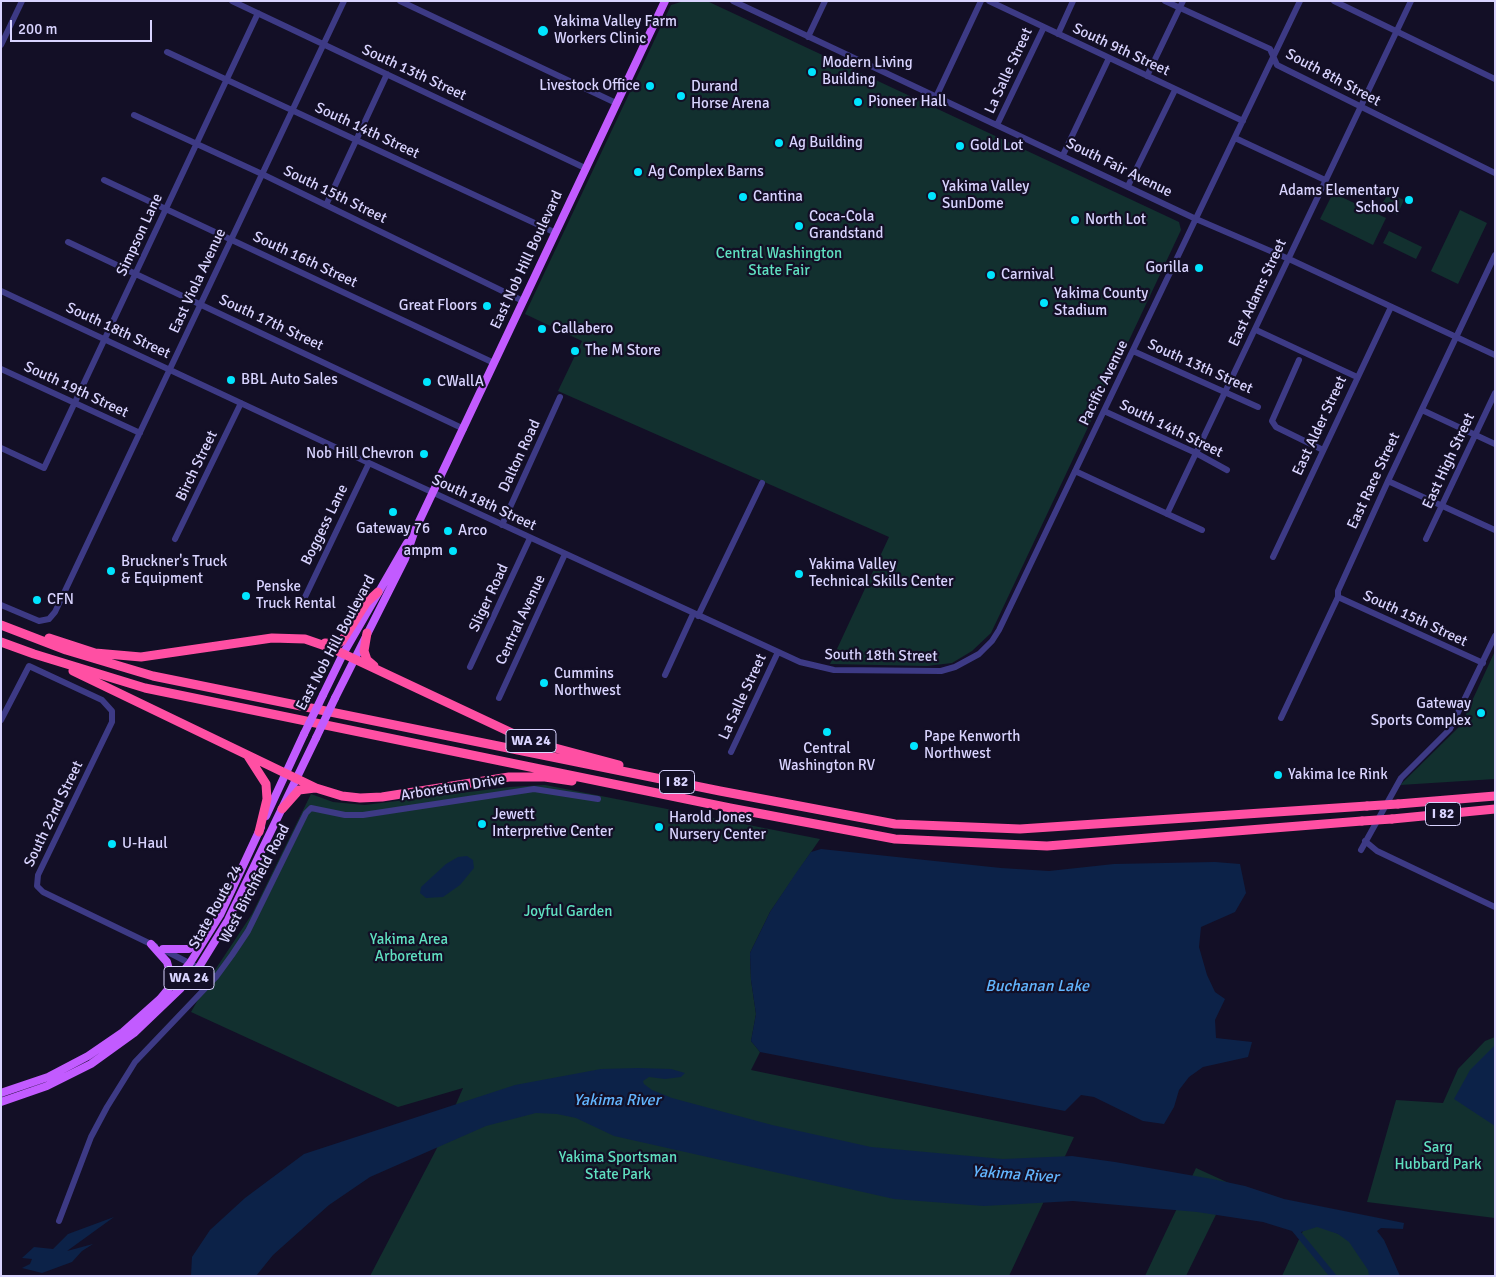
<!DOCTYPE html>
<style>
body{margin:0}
#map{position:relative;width:1496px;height:1277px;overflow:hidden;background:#130f26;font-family:Signika,sans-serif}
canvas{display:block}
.frame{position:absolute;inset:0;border:2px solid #d9d4ff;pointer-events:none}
.scale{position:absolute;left:10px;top:20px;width:142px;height:22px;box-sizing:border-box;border:2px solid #d9d4ff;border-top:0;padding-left:6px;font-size:15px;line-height:18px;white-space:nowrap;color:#d9d4ff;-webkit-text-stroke:4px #130f26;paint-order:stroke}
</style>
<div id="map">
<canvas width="1496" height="1277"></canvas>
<div class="frame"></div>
<div class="scale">200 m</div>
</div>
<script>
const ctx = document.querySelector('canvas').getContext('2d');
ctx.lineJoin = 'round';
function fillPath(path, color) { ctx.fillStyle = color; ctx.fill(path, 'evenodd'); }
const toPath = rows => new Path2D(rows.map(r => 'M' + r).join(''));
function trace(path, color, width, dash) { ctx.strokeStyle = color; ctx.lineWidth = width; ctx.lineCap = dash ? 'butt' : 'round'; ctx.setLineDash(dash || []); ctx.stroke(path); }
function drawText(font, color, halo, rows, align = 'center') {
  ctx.font = font + ' Signika,sans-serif'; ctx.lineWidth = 4.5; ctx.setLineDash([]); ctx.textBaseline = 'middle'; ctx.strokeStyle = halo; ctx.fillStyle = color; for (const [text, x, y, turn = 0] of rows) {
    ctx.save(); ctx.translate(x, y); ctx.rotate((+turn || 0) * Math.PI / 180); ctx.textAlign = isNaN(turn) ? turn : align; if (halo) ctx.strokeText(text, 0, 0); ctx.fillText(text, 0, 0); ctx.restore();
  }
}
fillPath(toPath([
 [684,1,707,1,1179,222,1181,230,991,633,972,651,952,663,927,666,830,664,889,537,558,391,582,341,525,314,671,5],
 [1333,193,1386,218,1373,245,1320,219],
 [1389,193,1404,200,1397,215,1381,205],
 [1460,210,1487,223,1458,284,1431,271],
 [1389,231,1422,247,1416,259,1383,243],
 [1495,651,1495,779,1400,785,1461,725],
 [545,785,820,839,770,912,750,953,751,980,756,1014,751,1041,760,1052,751,1070,1074,1137,1009,1276,370,1276,436,1150,463,1088,398,1107,191,1012,215,970,252,914,311,794,333,802,365,805,509,787],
 [1495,1037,1495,1218,1367,1202,1396,1100,1443,1103,1458,1069,1485,1041],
 [1196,1168,1231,1184,1186,1276,1145,1276],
 [1308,1220,1382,1254,1372,1276,1282,1276]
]), '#12302f');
fillPath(toPath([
 [821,849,1001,868,1049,871,1114,864,1215,862,1240,864,1246,893,1235,912,1201,927,1199,947,1207,975,1215,992,1225,999,1215,1020,1216,1038,1252,1042,1248,1057,1203,1067,1189,1077,1179,1090,1174,1107,1164,1124,1143,1121,1094,1097,1081,1095,1065,1111,760,1052,751,1041,756,1014,751,980,750,953,770,912,796,873,811,852],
 [467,856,473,860,474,868,460,885,443,897,426,898,420,893,421,887,446,864,458,857],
 [1495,1045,1495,1126,1454,1099,1470,1070],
 [638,1068,671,1069,685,1073,681,1077,665,1079,649,1077,643,1081,644,1084,652,1090,672,1098,772,1125,871,1147,1003,1159,1072,1156,1115,1162,1212,1179,1245,1186,1284,1199,1404,1223,1403,1229,1381,1228,1377,1231,1384,1240,1400,1276,1369,1276,1368,1270,1349,1242,1338,1234,1317,1227,1301,1232,1337,1276,1329,1276,1292,1231,1263,1222,1197,1212,1073,1201,984,1206,894,1199,614,1136,576,1118,557,1114,536,1113,486,1126,370,1177,329,1205,273,1255,256,1276,191,1276,192,1257,210,1230,245,1198,304,1154,515,1085,601,1069],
 [114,1217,67,1251,93,1244,82,1251,72,1262,42,1273,22,1268,30,1264,32,1259,22,1258,34,1247,53,1249,68,1234]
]), '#0c2248');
trace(toPath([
 [232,1,585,168],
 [400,1,616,103],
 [733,1,1196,219,1289,259,1495,355],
 [989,1,1243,121],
 [1165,1,1270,49,1277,65,1495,173],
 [1334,1,1495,79],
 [1058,34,1073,1],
 [808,37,825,1],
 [1,45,22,1],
 [167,52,556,233],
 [1147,76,1183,1],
 [936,97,981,1],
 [134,115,262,174,523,301],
 [997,125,1044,27],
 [1235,138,1325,180],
 [1063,155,1109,58],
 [104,180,494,363],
 [1128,186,1175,90],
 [326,205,387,74],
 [68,242,464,429],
 [1,291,369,463,800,662,834,670,941,671,955,667,979,654,992,641,999,630,1300,1],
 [1256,330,1357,377],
 [1133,351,1258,407],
 [1299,360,1272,421,1276,427,1323,450],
 [1,369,140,433],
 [1422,410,1495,444],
 [1104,411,1196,453,1227,470],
 [1,448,44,468,258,13],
 [1075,471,1202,530],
 [1388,481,1495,530],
 [1167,514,1411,1],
 [502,525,560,397],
 [175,539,241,403],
 [1426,539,1495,393],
 [1273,557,1391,307],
 [305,597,369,463],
 [1338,597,1483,663],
 [1,605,39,621,49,619,55,612,344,1],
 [698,616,762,483],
 [470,667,530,538],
 [665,675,693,614],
 [499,698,565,554],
 [1281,718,1338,597,1338,591,1388,481,1495,255],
 [1,720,29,666,102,700,112,711,112,722,38,875,37,886,43,892,155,946],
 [731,752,778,652],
 [1365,841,1377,851,1495,907],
 [1361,850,1401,778,1450,729,1495,636],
 [164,950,216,977],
 [59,1221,91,1137,107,1107,135,1062,216,977,232,955,248,931,306,813,311,808,345,815,363,815,534,789,598,799]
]), '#3d3a85', 6);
trace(toPath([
 [323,695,343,654,407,543],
 [335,698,405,559,415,530,665,1],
 [266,816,304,734],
 [151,944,167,962,173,984],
 [163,949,189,949,202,940],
 [1,1093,48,1077,88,1056,123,1032,160,999,190,963,220,915,261,827],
 [1,1102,47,1086,91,1064,134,1033,181,988,199,967,228,920,316,738]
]), '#c25bff', 8);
trace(toPath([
 [1,625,66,650,153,676,720,791,895,824,1020,829,1367,806],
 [367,633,364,651,367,660,374,666],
 [49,638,95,653,141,657,272,638,305,639,331,648,529,741,619,765],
 [1,642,34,654,145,688,730,808,895,839,1047,846,1362,821],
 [325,643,336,644,342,641,366,603,378,592],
 [73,671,316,788,342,796,360,798,382,797,509,777,545,777,572,781],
 [248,756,266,784,267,799,259,832],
 [1398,804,1495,796],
 [282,809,299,790,315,788],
 [1392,819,1495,809]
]), '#ff4fa3', 9);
trace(toPath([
 [304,734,323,695],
 [316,738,335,698]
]), '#c25bff', 8);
trace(toPath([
 [1367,806,1398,804],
 [1362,821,1392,819]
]), '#ff4fa3', 9);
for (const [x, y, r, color] of [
 [543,31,6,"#00e5ff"],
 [812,72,5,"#00e5ff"],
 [650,86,5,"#00e5ff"],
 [681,96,5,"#00e5ff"],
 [858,102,5,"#00e5ff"],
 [779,143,5,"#00e5ff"],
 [960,146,5,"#00e5ff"],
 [638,172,5,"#00e5ff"],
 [932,196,5,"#00e5ff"],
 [743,197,5,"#00e5ff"],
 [1409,200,5,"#00e5ff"],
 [1075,220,5,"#00e5ff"],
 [799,226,5,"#00e5ff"],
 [1199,268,5,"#00e5ff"],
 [991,275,5,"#00e5ff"],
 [1044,303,5,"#00e5ff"],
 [487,306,5,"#00e5ff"],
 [542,329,5,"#00e5ff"],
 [575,351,5,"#00e5ff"],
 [231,380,5,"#00e5ff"],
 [427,382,5,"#00e5ff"],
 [424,454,5,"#00e5ff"],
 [393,512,5,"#00e5ff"],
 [448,531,5,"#00e5ff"],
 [453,551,5,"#00e5ff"],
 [111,571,5,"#00e5ff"],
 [799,574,5,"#00e5ff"],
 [246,596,5,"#00e5ff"],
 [37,600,5,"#00e5ff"],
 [544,683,5,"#00e5ff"],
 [1481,713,5,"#00e5ff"],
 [827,732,5,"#00e5ff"],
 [914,746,5,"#00e5ff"],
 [1278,775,5,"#00e5ff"],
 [482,824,5,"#00e5ff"],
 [659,827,5,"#00e5ff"],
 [112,844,5,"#00e5ff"]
]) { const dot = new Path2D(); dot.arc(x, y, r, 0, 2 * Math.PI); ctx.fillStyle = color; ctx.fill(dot); trace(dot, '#130f26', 2); }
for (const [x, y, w] of [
 [531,741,50],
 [677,782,35],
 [1443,814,35],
 [189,978,50]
]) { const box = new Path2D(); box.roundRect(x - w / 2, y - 11.5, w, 23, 4); ctx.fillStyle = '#130f26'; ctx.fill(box); trace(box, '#d9d4ff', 1); }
drawText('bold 14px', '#d9d4ff', null, [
 ["WA 24",531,741],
 ["I 82",677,782],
 ["I 82",1443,814],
 ["WA 24",189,978]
]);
drawText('15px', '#d9d4ff', '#130f26', [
 ["Yakima Valley Farm",554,22],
 ["Workers Clinic",554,39],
 ["Modern Living",822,63],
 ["Building",822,80],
 ["Livestock Office",640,86,"right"],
 ["Durand",691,87],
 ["Horse Arena",691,104],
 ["Pioneer Hall",868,102],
 ["Ag Building",789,143],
 ["Gold Lot",970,146],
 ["Ag Complex Barns",648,172],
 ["Yakima Valley",942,187],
 ["SunDome",942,204],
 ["Adams Elementary",1399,191,"right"],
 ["School",1399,208,"right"],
 ["Cantina",753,197],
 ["Coca-Cola",809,217],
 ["Grandstand",809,234],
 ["North Lot",1085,220],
 ["Gorilla",1189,268,"right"],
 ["Carnival",1001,275],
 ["Yakima County",1054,294],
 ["Stadium",1054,311],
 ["Great Floors",477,306,"right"],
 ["Callabero",552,329],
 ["The M Store",585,351],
 ["BBL Auto Sales",241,380],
 ["CWallA",437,382],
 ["Nob Hill Chevron",414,454,"right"],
 ["Gateway 76",393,529,"center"],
 ["Arco",458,531],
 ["ampm",443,551,"right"],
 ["Bruckner's Truck",121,562],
 ["& Equipment",121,579],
 ["Yakima Valley",809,565],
 ["Technical Skills Center",809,582],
 ["Penske",256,587],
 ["Truck Rental",256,604],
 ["CFN",47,600],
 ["Cummins",554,674],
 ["Northwest",554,691],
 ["Gateway",1471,704,"right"],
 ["Sports Complex",1471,721,"right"],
 ["Pape Kenworth",924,737],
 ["Northwest",924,754],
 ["Central",827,749,"center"],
 ["Washington RV",827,766,"center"],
 ["Yakima Ice Rink",1288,775],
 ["Jewett",492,815],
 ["Interpretive Center",492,832],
 ["Harold Jones",669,818],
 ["Nursery Center",669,835],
 ["U-Haul",122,844]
], 'left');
drawText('15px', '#d9d4ff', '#130f26', [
 ["South 9th Street",1121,50,25],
 ["La Salle Street",1009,71,-65],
 ["South 13th Street",414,73,25],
 ["South 8th Street",1333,78,28],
 ["South 14th Street",367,131,25],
 ["South Fair Avenue",1119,168,26],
 ["South 15th Street",335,195,26],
 ["Simpson Lane",140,235,-65],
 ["South 16th Street",305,260,25],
 ["East Nob Hill Boulevard",527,260,-65],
 ["East Viola Avenue",198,281,-65],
 ["East Adams Street",1258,293,-65],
 ["South 17th Street",271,323,25],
 ["South 18th Street",118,331,25],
 ["South 13th Street",1200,367,24],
 ["Pacific Avenue",1104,383,-64],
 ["South 19th Street",76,390,25],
 ["East Alder Street",1320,426,-65],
 ["South 14th Street",1171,429,26],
 ["Dalton Road",520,456,-65],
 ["East High Street",1449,461,-65],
 ["Birch Street",197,466,-64],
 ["East Race Street",1374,481,-65],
 ["South 18th Street",484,503,25],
 ["Boggess Lane",325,525,-64],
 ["Sliger Road",489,598,-65],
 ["South 15th Street",1415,619,25],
 ["Central Avenue",521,620,-65],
 ["East Nob Hill Boulevard",336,643,-62],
 ["South 18th Street",881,656,1],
 ["La Salle Street",743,697,-65],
 ["Arboretum Drive",453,788,-9],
 ["South 22nd Street",54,814,-64],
 ["West Birchfield Road",255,884,-62],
 ["State Route 24",216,907,-61]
]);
drawText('15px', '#5fe0c0', '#130f26', [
 ["Central Washington",779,254],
 ["State Fair",779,271],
 ["Joyful Garden",568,912],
 ["Yakima Area",409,940],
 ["Arboretum",409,957],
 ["Sarg",1438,1148],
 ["Hubbard Park",1438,1165],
 ["Yakima Sportsman",618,1158],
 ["State Park",618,1175]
]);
drawText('italic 16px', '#62b6ff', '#130f26', [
 ["Buchanan Lake",1037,987],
 ["Yakima River",617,1101],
 ["Yakima River",1015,1175,4]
]);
</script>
